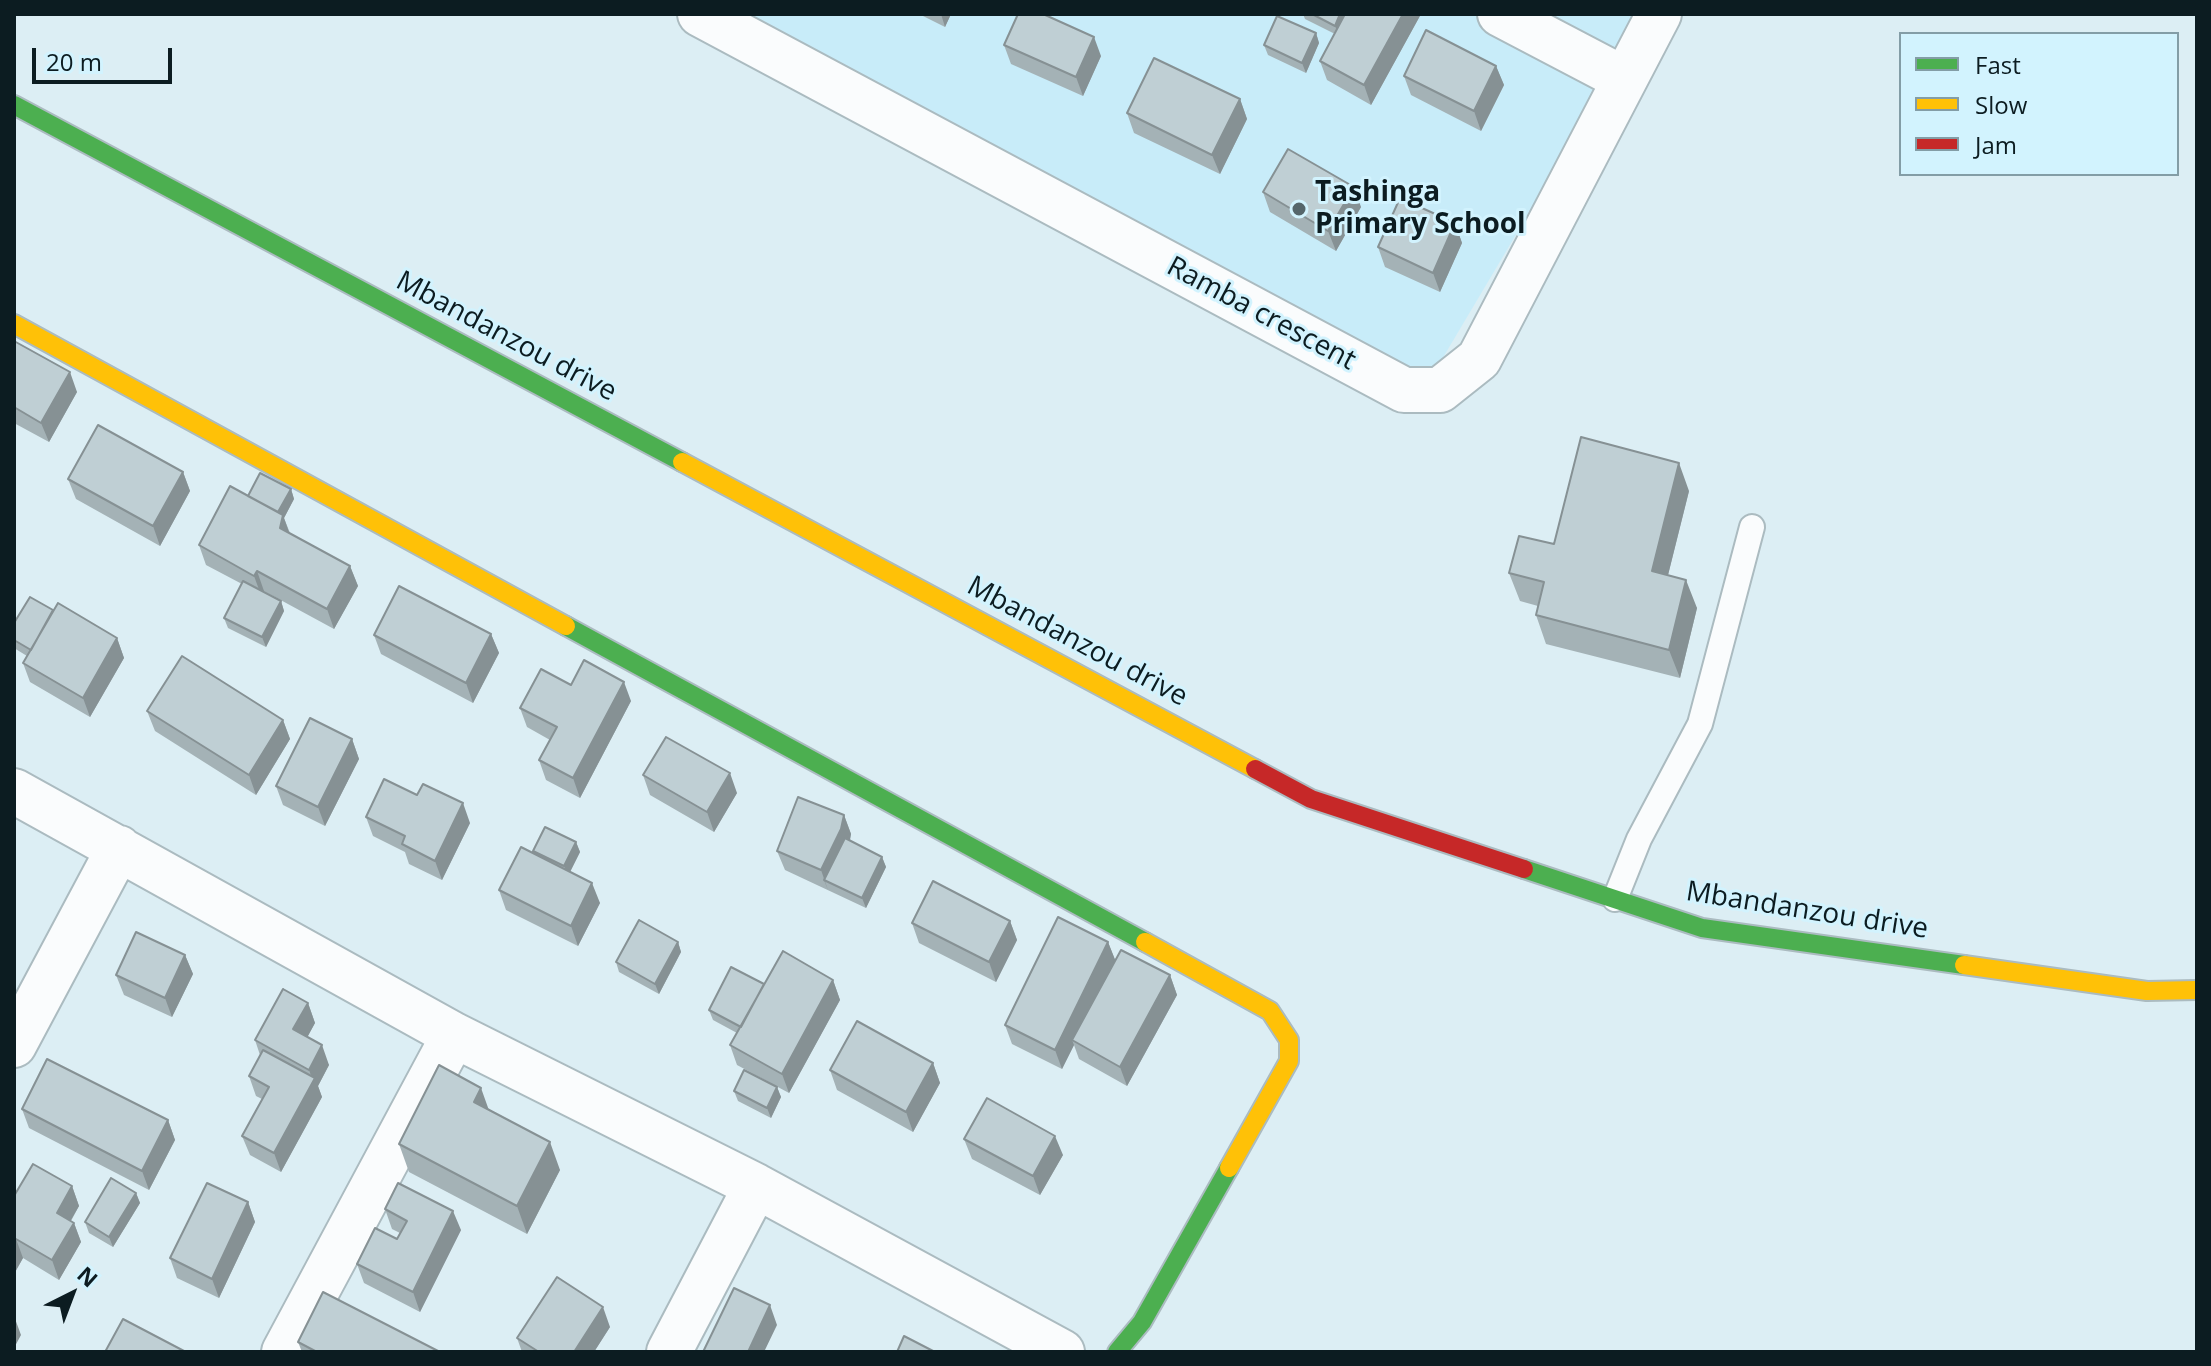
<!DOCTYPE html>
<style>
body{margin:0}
#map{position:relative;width:2211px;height:1366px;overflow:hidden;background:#dceef4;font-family:"Open Sans",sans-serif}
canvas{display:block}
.frame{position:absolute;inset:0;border:16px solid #0c1c21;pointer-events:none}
.legend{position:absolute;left:1899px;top:32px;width:280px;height:144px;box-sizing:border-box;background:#d2f3fe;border:2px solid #839da6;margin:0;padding:10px 14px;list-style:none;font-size:24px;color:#0c1c21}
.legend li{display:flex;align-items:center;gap:16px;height:40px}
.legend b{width:40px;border:2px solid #839da6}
.north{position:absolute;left:32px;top:1254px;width:80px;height:80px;-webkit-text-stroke:6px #d2f3fe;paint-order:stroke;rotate:42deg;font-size:22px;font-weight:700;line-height:32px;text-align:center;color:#0c1c21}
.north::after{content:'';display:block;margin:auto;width:28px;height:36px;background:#0c1c21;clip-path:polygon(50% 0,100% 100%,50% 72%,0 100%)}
.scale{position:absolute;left:32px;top:48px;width:140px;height:36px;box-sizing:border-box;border:4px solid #0c1c21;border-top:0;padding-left:10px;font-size:24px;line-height:28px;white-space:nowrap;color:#0c1c21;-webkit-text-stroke:6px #d2f3fe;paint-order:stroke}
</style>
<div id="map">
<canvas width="2211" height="1366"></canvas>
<div class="frame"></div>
<ul class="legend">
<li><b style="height:10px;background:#4caf50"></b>Fast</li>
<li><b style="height:10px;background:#ffc107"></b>Slow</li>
<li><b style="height:10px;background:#c62828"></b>Jam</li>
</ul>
<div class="north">N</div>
<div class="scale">20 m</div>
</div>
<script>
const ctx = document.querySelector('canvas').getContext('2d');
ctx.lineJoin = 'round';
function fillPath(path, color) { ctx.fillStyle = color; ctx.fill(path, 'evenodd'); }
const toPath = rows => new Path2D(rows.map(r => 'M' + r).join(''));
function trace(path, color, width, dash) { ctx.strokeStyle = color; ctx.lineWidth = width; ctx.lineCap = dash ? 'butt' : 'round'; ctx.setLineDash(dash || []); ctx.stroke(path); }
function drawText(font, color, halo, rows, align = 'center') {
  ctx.font = font + ' "Open Sans",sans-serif'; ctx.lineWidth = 6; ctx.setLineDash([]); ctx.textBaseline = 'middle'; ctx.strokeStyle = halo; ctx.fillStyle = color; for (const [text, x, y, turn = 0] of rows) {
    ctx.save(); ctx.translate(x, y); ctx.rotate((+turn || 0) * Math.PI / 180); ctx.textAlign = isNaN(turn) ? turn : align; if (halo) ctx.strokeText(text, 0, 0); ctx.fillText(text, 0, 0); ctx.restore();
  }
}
fillPath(toPath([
 [718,14,1647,14,1416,403]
]), '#c8ecf9');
const lane = toPath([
 [1615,899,1639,839,1700,724,1752,527]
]);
const street = toPath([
 [700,14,1404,390,1440,390,1479,359,1659,14],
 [1500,14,1624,79],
 [14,791,454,1035,756,1186,1062,1352],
 [14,1045,119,848],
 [284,1352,454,1035],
 [669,1352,756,1186]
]);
const fast = toPath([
 [14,105,682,462],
 [566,626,1145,942],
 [1524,869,1702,928,1964,965],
 [1117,1352,1142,1322,1229,1168]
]);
const slow = toPath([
 [14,324,566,626],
 [682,462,1255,769],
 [1145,942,1270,1011,1289,1040,1289,1061,1229,1168],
 [1964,965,2147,991,2197,990]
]);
const jam = toPath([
 [1255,769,1311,799,1524,869]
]);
trace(lane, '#abbbc0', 28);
trace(street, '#abbbc0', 48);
trace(fast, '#abbbc0', 22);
trace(slow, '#abbbc0', 22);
trace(jam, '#abbbc0', 22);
trace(lane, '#fafcfd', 24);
trace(street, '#fafcfd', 44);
trace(fast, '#4caf50', 18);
trace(slow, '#ffc107', 18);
trace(jam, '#c62828', 18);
fillPath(toPath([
 [919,14,951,14,945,27],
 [1303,14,1421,14,1371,105,1327,80,1320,61,1335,34,1305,19],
 [1316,33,1319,43,1306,73,1268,55,1264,45],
 [1004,45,1101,56,1083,96,1011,64],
 [1496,66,1504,85,1481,131,1411,95,1404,76],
 [1240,99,1247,119,1220,174,1134,133,1127,113],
 [1263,192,1361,207,1336,251,1270,212],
 [1455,223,1462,243,1440,292,1385,267,1378,247],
 [14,341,77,392,49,442,14,423],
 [183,472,190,491,160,546,76,499,68,479],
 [291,489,294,499,284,518,290,533,350,566,358,586,334,629,264,591,264,592,281,601,284,611,266,647,228,628,224,618,242,584,206,565,199,545],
 [1689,491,1668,575,1697,608,1680,678,1546,644,1536,615,1538,606,1520,601,1509,573,1554,544],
 [54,610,117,638,124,658,90,717,30,682,23,663,27,656,14,648,14,623],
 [491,634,499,653,473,703,381,654,374,635],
 [571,685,631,701,580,798,546,780,539,760,550,740,527,727,520,708],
 [147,711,283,720,290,739,256,795,155,731],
 [352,739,359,759,325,826,283,805,276,786],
 [643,775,737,793,714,832,650,795],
 [844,815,851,834,850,841,882,857,886,867,866,908,785,870,777,851],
 [366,817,470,823,442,880,409,864,405,852,373,836],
 [576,842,580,852,570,872,600,903,578,946,506,910,499,890,534,854,533,851],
 [1010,921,1017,940,996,982,919,943,912,923],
 [678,942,681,952,659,994,619,972,616,962],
 [1108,942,1115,960,1170,975,1177,995,1127,1086,1079,1059,1074,1045,1062,1069,1012,1044,1005,1025],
 [185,955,193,974,172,1017,124,995,116,975],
 [833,980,840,1000,789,1093,737,1065,730,1045,737,1033,713,1020,709,1010,764,984],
 [308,1003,315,1023,307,1037,329,1065,318,1086,322,1097,281,1172,250,1155,242,1136,262,1099,256,1096,249,1076,260,1055,255,1040],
 [933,1063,940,1083,913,1132,837,1090,830,1070],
 [777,1087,781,1097,771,1118,738,1101,734,1091],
 [22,1109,168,1120,175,1140,149,1190,29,1128],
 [489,1110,560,1170,527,1234,409,1172,399,1144],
 [964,1139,1063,1155,1040,1195,972,1159],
 [72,1186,79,1206,71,1221,74,1223,81,1242,59,1280,23,1258,14,1274,14,1196],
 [136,1193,140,1203,113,1247,89,1233,85,1222],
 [248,1202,255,1222,219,1298,177,1278,170,1258],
 [385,1209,461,1230,420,1312,364,1283,357,1264,397,1239,400,1233,392,1229],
 [610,1327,594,1352,522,1352,517,1338],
 [298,1342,440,1352,302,1352]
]), '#a4b2b6');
fillPath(toPath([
 [941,14,951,14,945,27],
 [1340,14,1349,14,1339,36,1335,26],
 [1403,14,1421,14,1371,105,1364,85],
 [1316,33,1319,43,1306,73,1302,63],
 [1094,37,1101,56,1083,96,1076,77],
 [1496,66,1504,85,1481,131,1474,111],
 [1240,99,1247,119,1220,174,1212,155],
 [1354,187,1361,207,1336,251,1328,231],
 [1455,223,1462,243,1440,292,1433,273],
 [70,372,77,392,49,442,41,423],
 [1679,463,1689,491,1662,599,1652,571],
 [183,472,190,491,160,546,153,526],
 [291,489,294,499,284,518,290,535,280,528,278,513],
 [350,566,358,586,334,629,327,609],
 [257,571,264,591,261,595,254,576],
 [1686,580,1697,608,1680,678,1669,650],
 [281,601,284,611,266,647,262,637],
 [491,634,499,653,473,703,466,683],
 [117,638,124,658,90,717,83,698],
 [624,682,631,701,580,798,573,778],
 [283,720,290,739,256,795,249,775],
 [352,739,359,759,325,826,318,807],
 [730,773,737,793,714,832,707,812],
 [463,803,470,823,442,880,435,861],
 [844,815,851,834,848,848,824,880,828,890,821,870],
 [576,842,580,852,568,876,564,866],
 [882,857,886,867,866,908,862,898],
 [592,883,600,903,578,946,571,926],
 [1010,921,1017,940,996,982,989,962],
 [678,942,681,952,659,994,655,984],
 [1108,942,1116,962,1072,1040,1074,1045,1062,1069,1055,1050],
 [185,955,193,974,172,1017,165,998],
 [1170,975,1177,995,1127,1086,1120,1067],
 [833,980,840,1000,789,1093,782,1074],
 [308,1003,315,1023,301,1049,293,1029],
 [322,1045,329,1065,318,1086,322,1097,281,1172,274,1153,313,1081,309,1070],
 [933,1063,940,1083,913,1132,906,1112],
 [777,1087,781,1097,771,1118,767,1108],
 [481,1088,491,1116,474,1102],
 [168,1120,175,1140,149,1190,142,1171],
 [1055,1136,1063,1155,1040,1195,1033,1176],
 [550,1142,560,1170,527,1234,517,1206],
 [72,1186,79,1206,64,1232,57,1213],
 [136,1193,140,1203,113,1247,109,1237],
 [248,1202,255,1222,219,1298,212,1279],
 [453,1211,461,1230,420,1312,413,1292],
 [74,1223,81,1242,59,1280,52,1260],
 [16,1239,23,1258,14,1274,14,1242],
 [770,1305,777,1325,764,1352,748,1352],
 [603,1307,610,1327,594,1352,574,1352],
 [14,1316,21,1335,14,1348]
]), '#869194');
const building = toPath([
 [1018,14,1043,14,1094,37,1076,77,1004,45,1018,14],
 [1312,14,1340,14,1335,26,1312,14],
 [1345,14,1403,14,1364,85,1320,61,1345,14],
 [1277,16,1316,33,1302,63,1264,45,1277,16],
 [1426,30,1496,66,1474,111,1404,76,1426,30],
 [1154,58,1240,99,1212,155,1127,113,1154,58],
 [1288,149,1354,187,1328,231,1263,192,1288,149],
 [1400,198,1455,223,1433,273,1378,247,1400,198],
 [14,341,70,372,41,423,14,407,14,341],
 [98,425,183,472,153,526,68,479,98,425],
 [1581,437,1679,463,1652,571,1686,580,1669,650,1536,615,1544,582,1509,573,1519,536,1554,544,1581,437],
 [260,473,291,489,278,512,248,496,260,473],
 [230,486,283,515,280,528,350,566,327,609,257,571,254,576,199,545,230,486],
 [243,581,281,601,262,637,224,618,243,581],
 [399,586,491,634,466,683,374,635,399,586],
 [30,597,53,610,31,650,14,640,14,623,30,597],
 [58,603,117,638,83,698,23,663,58,603],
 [182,656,283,720,249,775,147,711,182,656],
 [584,660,624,682,573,778,539,760,557,727,520,708,541,669,571,685,584,660],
 [310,718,352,739,318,807,276,786,310,718],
 [666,737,730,773,707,812,643,775,666,737],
 [384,779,417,795,423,784,463,803,435,861,402,844,405,836,366,817,384,779],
 [798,797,844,815,841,829,821,870,777,851,798,797],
 [545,827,576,842,564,866,533,851,545,827],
 [845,838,882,857,862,898,824,880,845,838],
 [521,847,592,883,571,926,499,890,521,847],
 [933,881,1010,921,989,962,912,923,933,881],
 [1058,917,1108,942,1055,1050,1005,1025,1058,917],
 [639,920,678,942,655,984,616,962,639,920],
 [136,932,185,955,165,998,116,975,136,932],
 [1121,950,1170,975,1120,1067,1072,1040,1121,950],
 [783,951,833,980,782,1074,730,1045,783,951],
 [731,967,764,984,741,1027,709,1010,731,967],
 [283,989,308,1003,293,1029,322,1045,309,1070,255,1040,283,989],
 [857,1021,933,1063,906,1112,830,1070,857,1021],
 [263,1050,315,1078,274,1153,242,1136,269,1087,249,1076,263,1050],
 [47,1059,168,1120,142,1171,22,1109,47,1059],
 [439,1065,481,1088,474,1102,550,1142,517,1206,399,1144,439,1065],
 [744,1070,777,1087,767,1108,734,1091,744,1070],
 [987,1098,1055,1136,1033,1176,964,1139,987,1098],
 [33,1164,72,1186,57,1213,74,1223,52,1260,16,1239,14,1242,14,1196,33,1164],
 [111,1178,136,1193,109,1237,85,1222,111,1178],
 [207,1183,248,1202,212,1279,170,1258,207,1183],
 [398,1183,453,1211,413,1292,357,1264,375,1228,397,1239,407,1221,385,1209,398,1183],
 [557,1277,603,1307,574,1352,539,1352,517,1338,557,1277],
 [734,1288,770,1305,748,1352,703,1352,734,1288],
 [323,1292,440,1352,317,1352,298,1342,323,1292],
 [123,1319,184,1351,184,1352,105,1352,123,1319],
 [904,1336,935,1352,897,1352,904,1336]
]);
fillPath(building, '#bfcfd4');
trace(building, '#869194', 2);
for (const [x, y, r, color] of [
 [1299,209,8,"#55666b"]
]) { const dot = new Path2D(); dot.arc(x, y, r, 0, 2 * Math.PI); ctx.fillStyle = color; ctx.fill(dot); trace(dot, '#d2f3fe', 3); }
drawText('bold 28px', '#0c1c21', '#d2f3fe', [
 ["Tashinga",1315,193],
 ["Primary School",1315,225]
], 'left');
drawText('28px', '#0c1c21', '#d2f3fe', [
 ["Ramba crescent",1261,314,28],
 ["Mbandanzou drive",506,337,28],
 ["Mbandanzou drive",1077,642,28],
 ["Mbandanzou drive",1807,911,9]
]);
</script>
